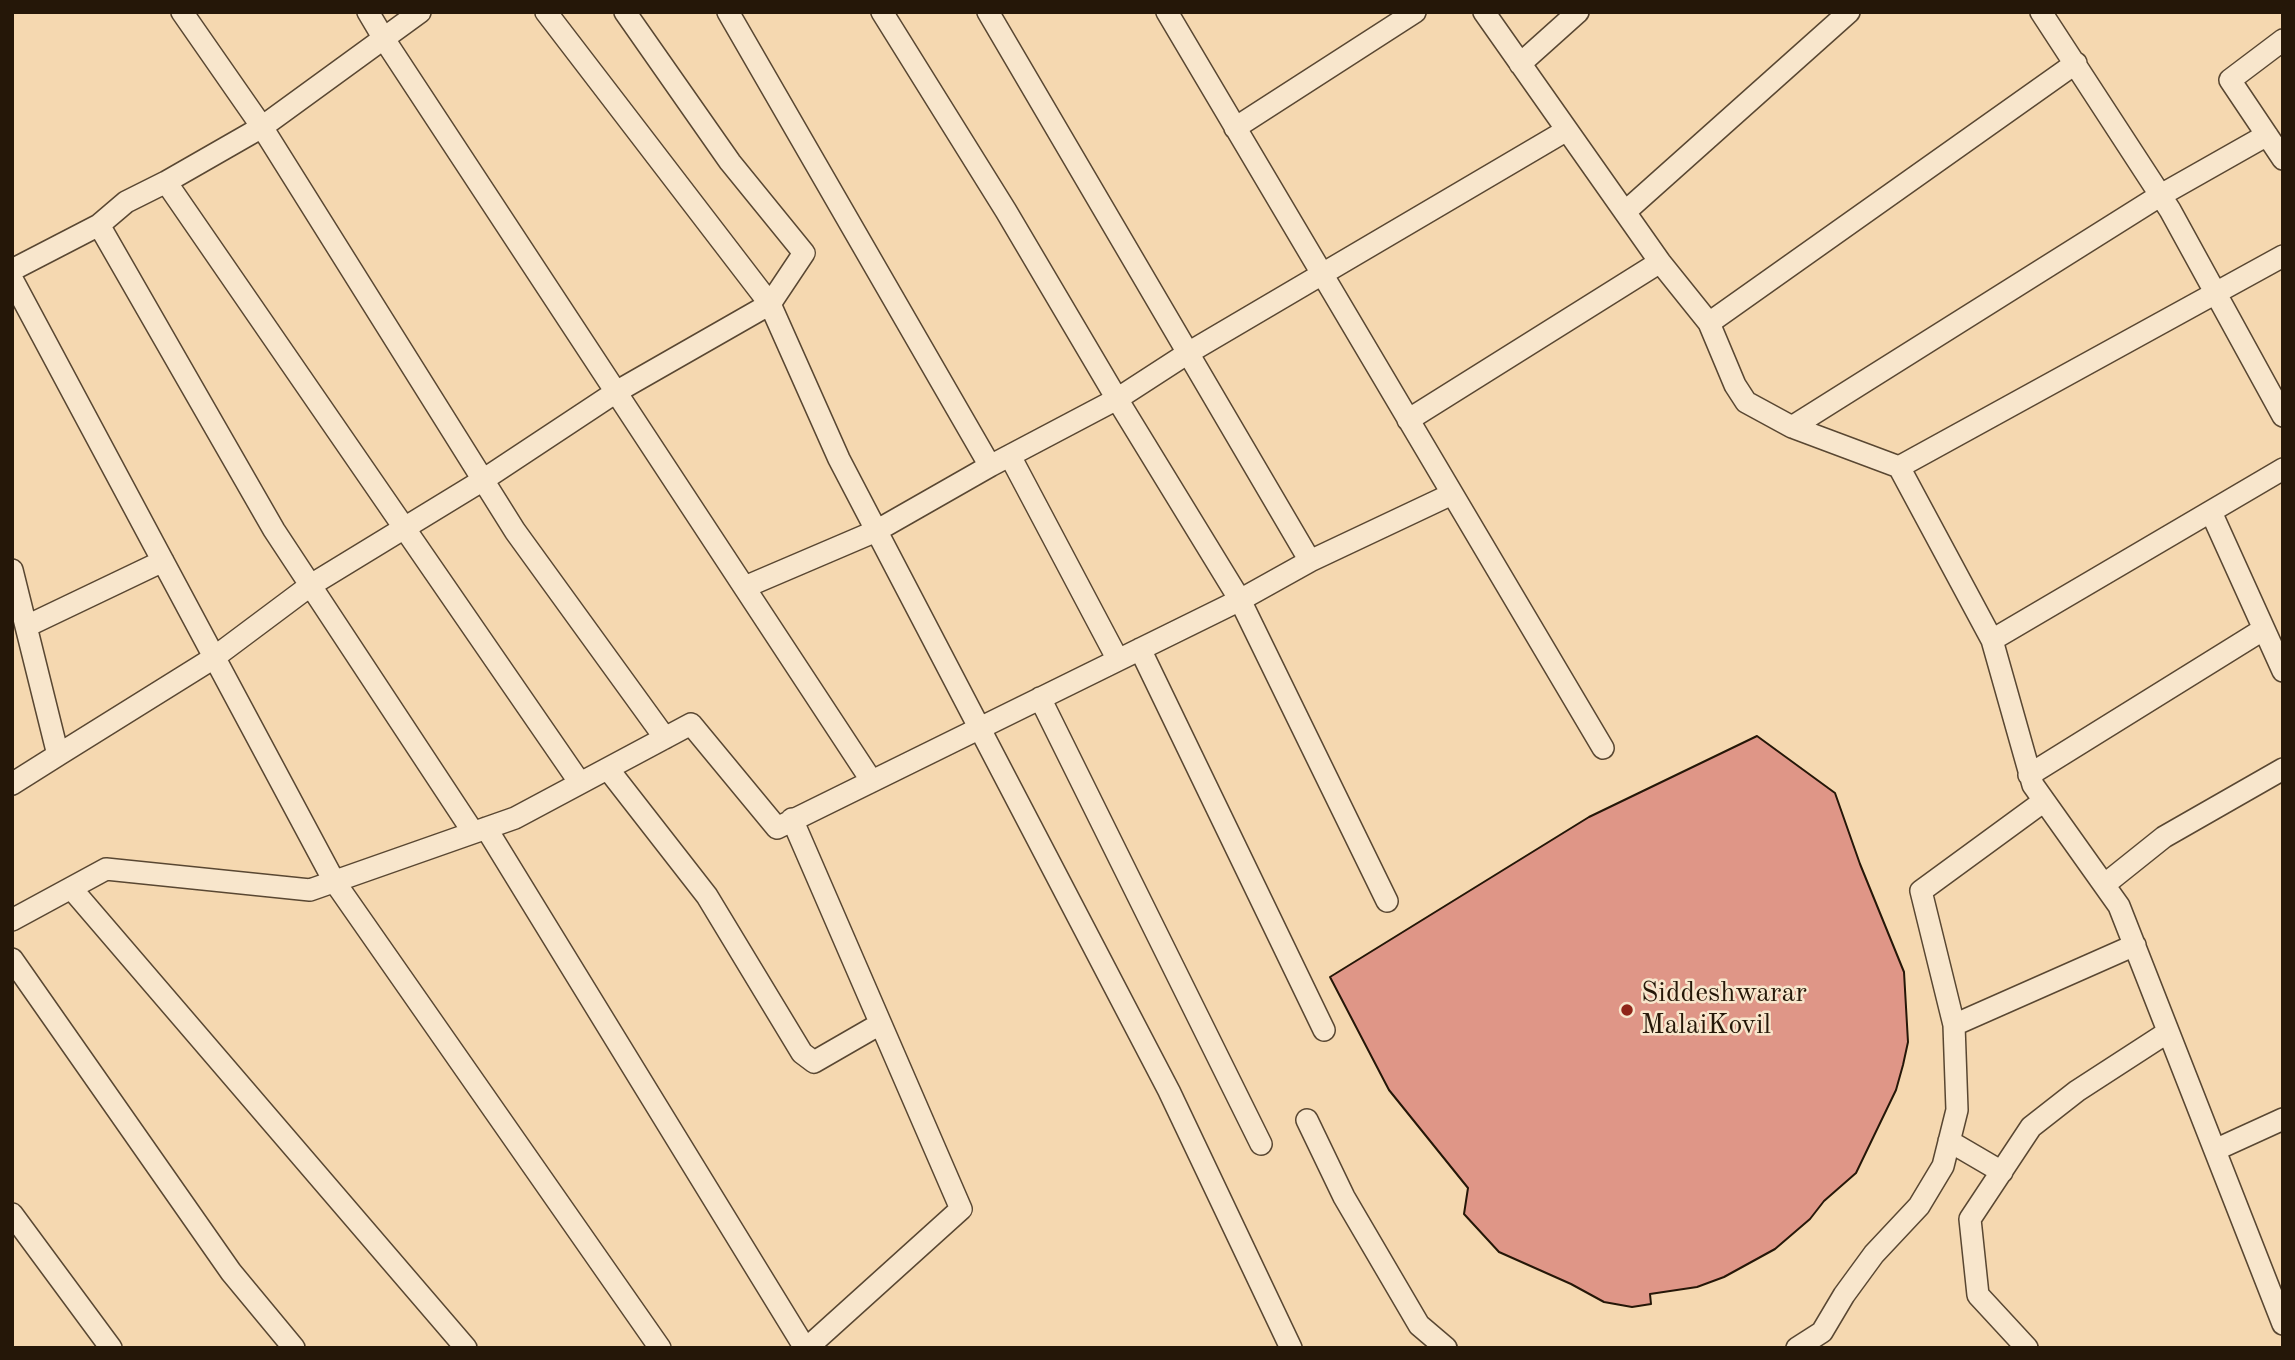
<!DOCTYPE html>
<style>
body{margin:0}
#map{position:relative;width:2295px;height:1360px;overflow:hidden;background:#f5d8b0;font-family:"Old Standard TT",serif}
canvas{display:block}
.frame{position:absolute;inset:0;border:14px solid #251708;pointer-events:none}
</style>
<div id="map">
<canvas width="2295" height="1360"></canvas>
<div class="frame"></div>
</div>
<script>
const ctx = document.querySelector('canvas').getContext('2d');
ctx.lineJoin = 'round';
function fillPath(path, color) { ctx.fillStyle = color; ctx.fill(path, 'evenodd'); }
const toPath = rows => new Path2D(rows.map(r => 'M' + r).join(''));
function trace(path, color, width, dash) { ctx.strokeStyle = color; ctx.lineWidth = width; ctx.lineCap = dash ? 'butt' : 'round'; ctx.setLineDash(dash || []); ctx.stroke(path); }
function drawText(font, color, halo, rows, align = 'center') {
  ctx.font = font + ' "Old Standard TT",serif'; ctx.lineWidth = 5; ctx.setLineDash([]); ctx.textBaseline = 'middle'; ctx.strokeStyle = halo; ctx.fillStyle = color; for (const [text, x, y, turn = 0] of rows) {
    ctx.save(); ctx.translate(x, y); ctx.rotate((+turn || 0) * Math.PI / 180); ctx.textAlign = isNaN(turn) ? turn : align; if (halo) ctx.strokeText(text, 0, 0); ctx.fillText(text, 0, 0); ctx.restore();
  }
}
const building = toPath([
 [1757,736,1835,793,1860,864,1904,972,1908,1042,1903,1065,1896,1090,1856,1173,1824,1201,1810,1219,1775,1249,1724,1277,1697,1287,1650,1294,1651,1304,1632,1307,1604,1302,1571,1284,1499,1252,1464,1214,1468,1188,1389,1090,1330,977,1589,817,1757,736]
]);
fillPath(building, '#df9687');
trace(building, '#251708', 2);
const minor = toPath([
 [182,12,262,127,515,531,665,738],
 [368,12,384,39,871,780],
 [625,12,730,162,804,253,770,304,839,459,1169,1091,1291,1348],
 [728,12,990,466,876,531,745,587],
 [882,12,1006,211,1117,399,990,466],
 [988,12,1310,561,1240,600,1387,901],
 [1167,12,1603,748],
 [1484,12,1660,262,1709,323,1735,385,1746,402,1792,427],
 [2041,12,2170,210,2283,416],
 [2283,40,2230,80,2283,159],
 [1520,64,1578,12],
 [1235,128,1415,12],
 [2267,135,2161,195,1792,427,1899,467,1992,640,2033,785,2119,906,2283,1324],
 [166,182,580,783],
 [1625,212,1849,12],
 [99,225,274,530,473,832],
 [12,270,99,225,126,202,166,182,262,127,420,12],
 [12,279,334,881,660,1348],
 [1709,323,2076,63],
 [1408,420,1660,262],
 [1010,456,1118,660],
 [1899,467,2283,256],
 [2211,512,2283,671],
 [1310,561,1452,494],
 [12,570,58,755,12,784],
 [27,626,163,561],
 [1992,640,2283,469],
 [1140,649,1324,1030],
 [1040,698,1261,1144],
 [58,755,212,659,311,585,483,480,616,392,770,304,546,12],
 [608,769,707,896,802,1053,814,1062,880,1024],
 [2029,775,2264,629],
 [2044,801,1921,891,1954,1025,2135,945],
 [792,819,961,1209,807,1348],
 [486,828,805,1348],
 [2104,885,2164,837,2283,769],
 [71,888,466,1348],
 [12,920,106,869,310,890,515,818,691,724,777,828,1240,600,1117,399,1188,353,1567,130],
 [12,959,231,1272,294,1348],
 [1307,1120,1344,1197,1419,1325,1446,1348],
 [1949,1141,2002,1172],
 [2215,1150,2283,1119],
 [12,1214,111,1348],
 [1797,1348,1822,1332,1844,1295,1874,1254,1919,1206,1943,1166,1957,1110,1954,1025],
 [2027,1348,1978,1295,1970,1219,2031,1127,2077,1091,2168,1032]
]);
trace(minor, '#594732', 24);
trace(minor, '#f8e6cc', 21);
for (const [x, y, r, color] of [
 [1627,1010,7,"#8f2418"]
]) { const dot = new Path2D(); dot.arc(x, y, r, 0, 2 * Math.PI); ctx.fillStyle = color; ctx.fill(dot); trace(dot, '#f8e6cc', 2.5); }
drawText('28px', '#251708', '#f8e6cc', [
 ["Siddeshwarar",1641,994],
 ["MalaiKovil",1641,1026]
], 'left');
</script>
